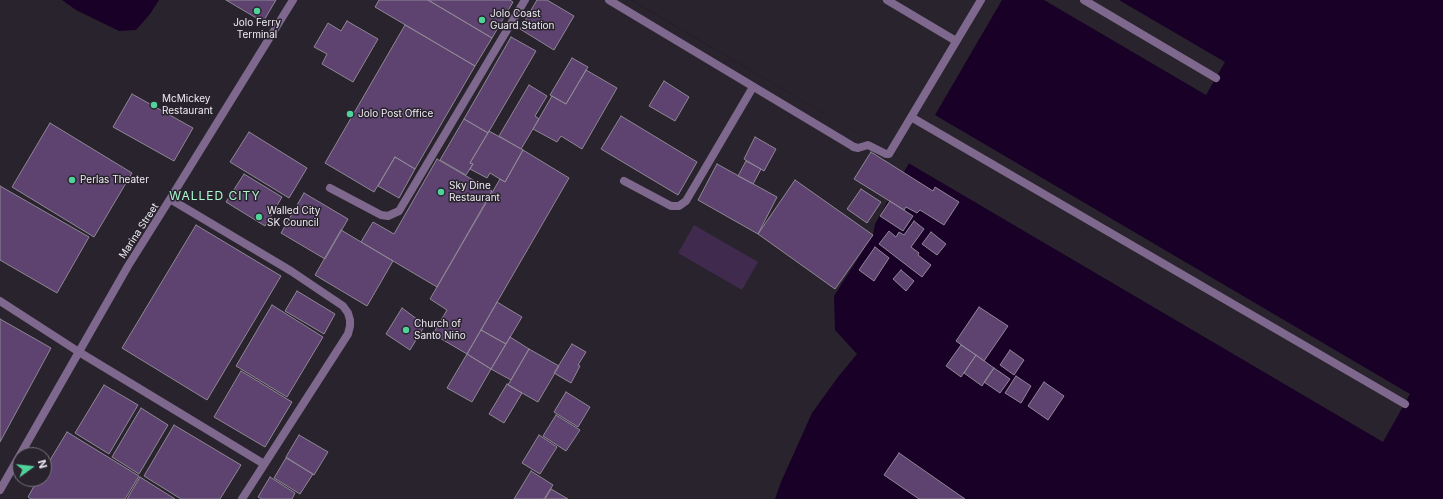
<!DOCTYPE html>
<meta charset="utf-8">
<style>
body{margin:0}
#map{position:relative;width:1443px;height:499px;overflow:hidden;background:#29232d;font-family:Inter,sans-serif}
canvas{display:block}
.north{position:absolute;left:12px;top:447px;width:40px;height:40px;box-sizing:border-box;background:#29232d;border:1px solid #78737c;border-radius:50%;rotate:75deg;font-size:11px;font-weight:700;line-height:16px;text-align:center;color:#eeebf2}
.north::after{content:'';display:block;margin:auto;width:14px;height:18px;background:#50d398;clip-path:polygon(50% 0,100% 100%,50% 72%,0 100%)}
</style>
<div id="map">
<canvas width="1443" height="499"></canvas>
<div class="north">N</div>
</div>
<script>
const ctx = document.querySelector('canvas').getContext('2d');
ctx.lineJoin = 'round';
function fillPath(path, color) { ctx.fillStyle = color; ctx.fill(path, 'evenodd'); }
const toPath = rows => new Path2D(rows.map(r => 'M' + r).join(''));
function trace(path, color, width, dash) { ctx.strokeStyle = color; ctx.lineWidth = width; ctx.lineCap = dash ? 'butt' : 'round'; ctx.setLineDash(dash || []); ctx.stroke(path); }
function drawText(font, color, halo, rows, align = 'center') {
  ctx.font = font + ' Inter,sans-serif'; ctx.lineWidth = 3; ctx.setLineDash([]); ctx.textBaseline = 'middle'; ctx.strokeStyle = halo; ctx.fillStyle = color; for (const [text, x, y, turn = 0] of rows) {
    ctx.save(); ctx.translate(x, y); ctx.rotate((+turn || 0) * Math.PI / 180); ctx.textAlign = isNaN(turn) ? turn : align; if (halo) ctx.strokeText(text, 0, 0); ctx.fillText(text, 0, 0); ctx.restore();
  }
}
fillPath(toPath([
 [694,225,758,262,742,290,678,253]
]), '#402b4e');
fillPath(toPath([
 [62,0,159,0,150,14,136,30,119,31,76,10],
 [631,0,1443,0,1443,499,775,499,781,482,812,413,838,377,857,354,835,330,834,296,873,235,875,224,909,163]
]), '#180027');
fillPath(toPath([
 [631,0,1002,0,935,115,1410,394,1383,442],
 [1044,0,1119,0,1225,62,1206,95]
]), '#29232d');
const building = toPath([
 [226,0,276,0,263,22,226,0],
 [379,0,428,0,492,38,475,66,375,7,379,0],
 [428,0,510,0,513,2,492,38,428,0],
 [537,0,547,0,574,16,554,50,520,29,537,0],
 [347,21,378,39,353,82,322,64,327,54,314,47,328,23,341,31,347,21],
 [405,25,475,66,415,169,395,157,374,192,325,163,405,25],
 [511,37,536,51,488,133,464,119,511,37],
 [572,58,588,67,566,104,550,95,572,58],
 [586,70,617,88,582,149,561,136,557,142,533,129,552,96,566,104,586,70],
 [664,81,689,97,675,121,649,106,664,81],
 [529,85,547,96,535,116,539,119,521,149,499,136,529,85],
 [132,94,193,128,174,161,113,127,132,94],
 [621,116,697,162,678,195,601,149,621,116],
 [464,119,488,133,470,163,473,164,466,175,440,160,464,119],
 [50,123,132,173,94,237,12,187,50,123],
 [489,131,523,150,505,182,490,173,487,178,470,169,473,164,470,163,489,131],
 [249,132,307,168,289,198,230,162,249,132],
 [755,137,776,149,764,171,744,159,755,137],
 [523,150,569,178,467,354,433,334,447,310,430,299,500,179,505,182,523,150],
 [871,152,933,191,935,187,959,202,944,225,920,210,917,213,906,207,904,210,854,179,871,152],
 [395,157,415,169,399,198,378,186,395,157],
 [437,159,492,191,437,287,361,242,373,222,394,234,437,159],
 [746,161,761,169,753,184,738,176,746,161],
 [717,164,777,197,758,234,698,200,717,164],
 [244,174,282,197,265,226,226,202,244,174],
 [795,180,873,235,835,289,758,234,795,180],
 [0,186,89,237,57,293,0,260,0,186],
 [861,189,881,202,867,223,847,209,861,189],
 [304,193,348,219,325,259,281,233,304,193],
 [890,201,913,216,903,231,880,216,890,201],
 [914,221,924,229,911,247,919,253,918,255,931,265,922,277,879,244,889,231,896,237,899,232,904,235,914,221],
 [196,225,281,276,207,400,122,348,196,225],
 [341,230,393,261,367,306,315,275,341,230],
 [931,232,946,244,937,255,922,244,931,232],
 [875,247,889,258,874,281,859,270,875,247],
 [901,270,914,281,906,291,893,279,901,270],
 [297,291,335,314,324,334,285,311,297,291],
 [497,302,522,317,506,344,481,330,497,302],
 [272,305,323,337,287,397,236,366,272,305],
 [979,307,1008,326,984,361,956,341,979,307],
 [402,308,425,325,410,350,386,334,402,308],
 [0,319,51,348,0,442,0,319],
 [481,330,506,344,491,369,467,354,481,330],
 [510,337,529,349,511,380,491,369,510,337],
 [572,344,586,352,578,365,580,366,571,383,554,373,572,344],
 [961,345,976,355,961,377,946,366,961,345],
 [529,349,559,366,538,402,508,385,529,349],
 [1010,350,1024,360,1014,375,1000,365,1010,350],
 [467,354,491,369,472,402,447,388,467,354],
 [976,355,994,368,982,386,964,373,976,355],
 [994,368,1010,379,1000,393,984,382,994,368],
 [241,371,292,402,265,447,214,417,241,371],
 [1016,376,1031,386,1021,403,1005,393,1016,376],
 [1044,382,1064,396,1048,420,1028,406,1044,382],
 [507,384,522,393,504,423,489,414,507,384],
 [104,385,138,405,109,454,75,433,104,385],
 [566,392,590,407,578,427,554,412,566,392],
 [141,408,168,425,139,474,112,457,141,408],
 [556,415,580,430,566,451,543,436,556,415],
 [174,425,241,465,220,499,181,499,144,476,174,425],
 [67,432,139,476,125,499,31,499,28,497,38,479,44,479,44,470,67,432],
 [299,435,328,452,314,475,286,457,299,435],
 [539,435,557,447,540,474,522,463,539,435],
 [899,453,965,499,919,499,884,475,899,453],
 [286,458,313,474,300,494,274,478,286,458],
 [531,471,553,485,544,499,514,499,531,471],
 [140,477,175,499,127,499,140,477],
 [270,477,295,493,292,499,262,499,258,497,270,477],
 [551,489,568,499,545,499,551,489]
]);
fillPath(building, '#5e4371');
trace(building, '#8e8794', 1);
trace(toPath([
 [887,0,956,41],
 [1084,0,1216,78],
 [911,117,1405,404],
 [854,147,858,148,868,145,886,154,889,154,981,0],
 [624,181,671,206,679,206,686,201,753,87],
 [330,188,381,215,388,216,399,211,525,0],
 [79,352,264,464]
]), '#7e688e', 8);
trace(toPath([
 [609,0,854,147],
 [170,199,291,271,343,306,348,313,350,320,350,326,348,334,242,499],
 [0,301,79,352],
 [20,455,128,266,170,199,293,0],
 [0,490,20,455]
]), '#7e688e', 8);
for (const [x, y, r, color] of [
 [257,11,4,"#50d398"],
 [482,20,4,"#50d398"],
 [154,105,4,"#50d398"],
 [350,114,4,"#50d398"],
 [72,180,4,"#50d398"],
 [441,192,4,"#50d398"],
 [259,217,4,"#50d398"],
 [406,330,4,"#50d398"]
]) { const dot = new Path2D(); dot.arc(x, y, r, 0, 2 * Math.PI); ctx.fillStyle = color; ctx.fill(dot); trace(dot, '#29232d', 1.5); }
drawText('10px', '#eeebf2', '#29232d', [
 ["Jolo Coast",490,14],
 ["Guard Station",490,26],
 ["Jolo Ferry",257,23,"center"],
 ["Terminal",257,35,"center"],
 ["McMickey",162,99],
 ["Restaurant",162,111],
 ["Jolo Post Office",358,114],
 ["Perlas Theater",80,180],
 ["Sky Dine",449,186],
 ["Restaurant",449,198],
 ["Walled City",267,211],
 ["SK Council",267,223],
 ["Church of",414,324],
 ["Santo Niño",414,336]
], 'left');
drawText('10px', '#eeebf2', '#29232d', [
 ["Marina Street",139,231,-57]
]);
ctx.letterSpacing = '1px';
drawText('12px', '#a8face', '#29232d', [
 ["WALLED CITY",215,196]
]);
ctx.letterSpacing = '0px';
</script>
